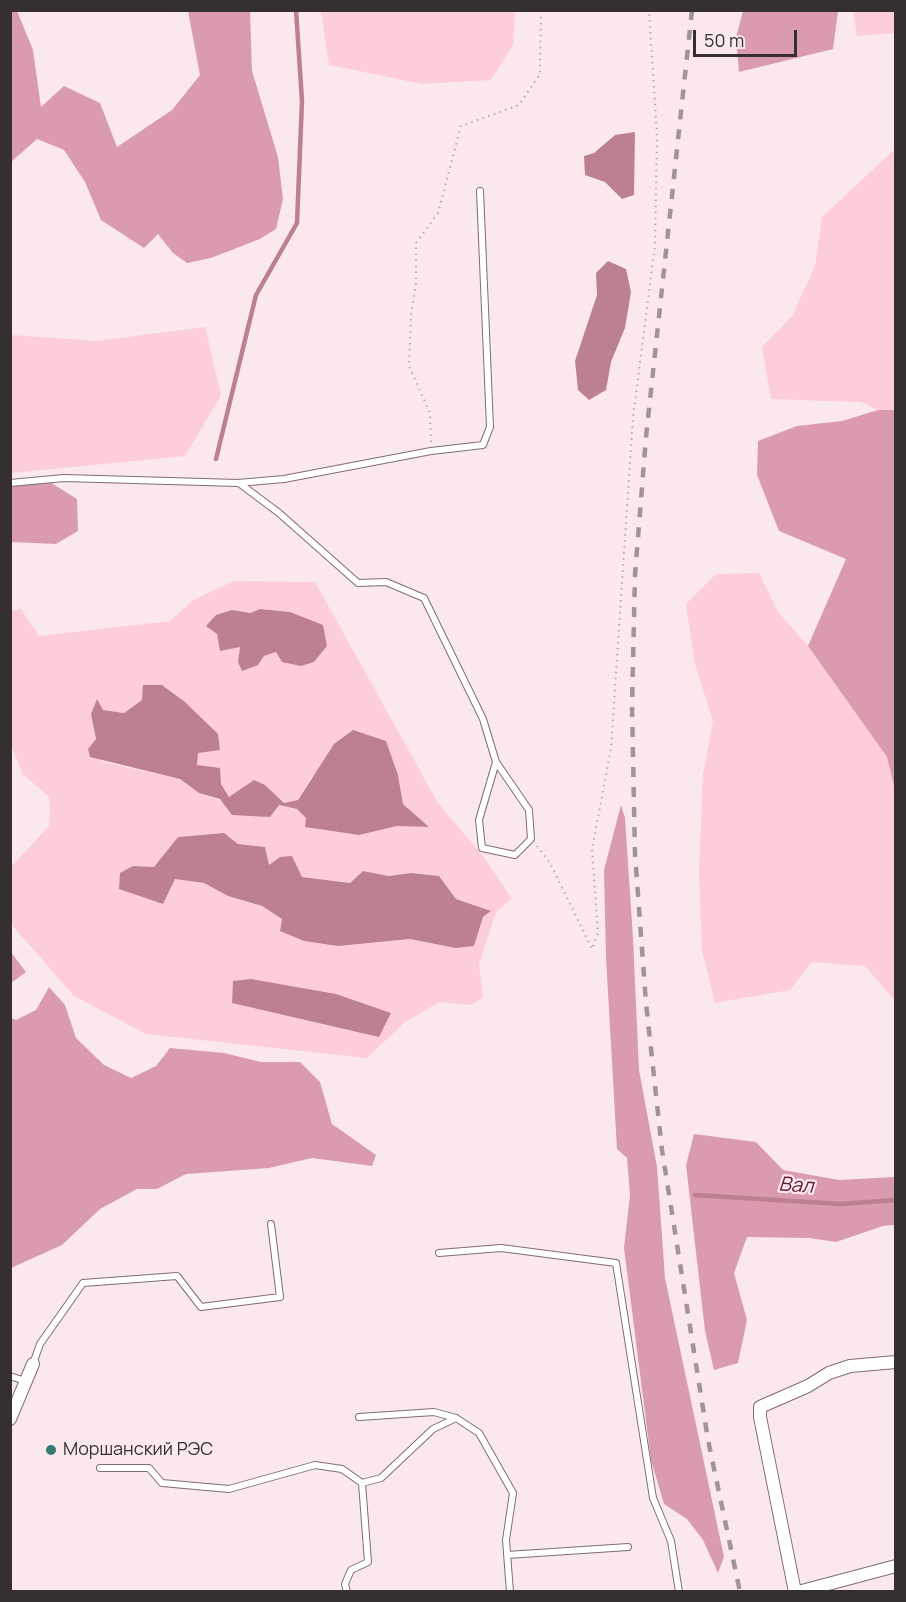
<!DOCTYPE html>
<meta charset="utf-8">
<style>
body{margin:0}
#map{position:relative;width:906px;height:1602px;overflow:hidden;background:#fbe8ed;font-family:Manrope,sans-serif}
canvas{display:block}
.frame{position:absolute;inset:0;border:12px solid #362f30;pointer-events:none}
.scale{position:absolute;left:693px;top:30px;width:104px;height:27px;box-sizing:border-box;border:3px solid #362f30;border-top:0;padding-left:8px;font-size:18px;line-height:21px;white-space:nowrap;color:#362f30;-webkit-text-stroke:4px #fbe8ed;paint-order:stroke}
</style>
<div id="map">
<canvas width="906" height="1602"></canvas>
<div class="frame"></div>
<div class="scale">50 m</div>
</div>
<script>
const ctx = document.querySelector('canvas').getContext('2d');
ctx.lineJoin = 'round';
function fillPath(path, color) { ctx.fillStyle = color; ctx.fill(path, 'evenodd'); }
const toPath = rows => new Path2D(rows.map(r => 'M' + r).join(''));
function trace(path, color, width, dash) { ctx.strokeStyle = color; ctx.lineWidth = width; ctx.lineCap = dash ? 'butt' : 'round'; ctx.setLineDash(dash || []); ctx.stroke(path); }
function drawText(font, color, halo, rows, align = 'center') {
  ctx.font = font + ' Manrope,sans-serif'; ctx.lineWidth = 4.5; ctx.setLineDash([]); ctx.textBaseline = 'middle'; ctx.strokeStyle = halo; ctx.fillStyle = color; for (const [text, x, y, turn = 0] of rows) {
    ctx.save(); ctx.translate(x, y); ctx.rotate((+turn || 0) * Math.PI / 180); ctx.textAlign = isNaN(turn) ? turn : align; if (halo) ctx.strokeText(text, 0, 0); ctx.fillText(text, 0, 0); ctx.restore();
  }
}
fillPath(toPath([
 [321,11,515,11,513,45,491,80,422,84,329,65],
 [853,11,895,11,895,33,857,36],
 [895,149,895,410,878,410,861,402,771,399,762,347,792,316,815,266,822,217],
 [205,327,221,395,185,456,11,473,11,335,97,341],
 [759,573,778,612,808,646,887,757,896,790,895,1001,865,966,812,962,790,990,715,1003,702,950,699,872,703,774,713,721,695,664,686,604,716,574],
 [234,581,315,582,438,803,483,856,512,899,496,912,479,964,483,997,472,1005,439,1002,404,1023,367,1058,146,1034,74,996,11,924,11,867,49,826,50,798,23,774,11,746,10,611,21,609,39,636,170,621,193,600],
 [260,609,290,612,327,646,314,662,301,666,277,652,264,656,258,665,238,662,240,647,220,646,217,634,232,610,250,613],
 [162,685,185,702,217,734,198,753,197,766,221,784,229,798,265,785,284,803,298,800,312,776,398,775,403,804,428,827,397,826,358,835,306,827,306,818,297,809,278,805,269,817,199,793,180,779,103,762,88,749,96,740,91,714,97,700,102,710,124,713],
 [224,833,238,844,265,847,269,865,302,877,350,883,363,871,389,876,411,873,438,876,456,899,490,911,454,948,410,939,338,946,281,931,282,919,262,906,228,896,204,883,175,879,133,866,154,867,178,837]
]), '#fecdda');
fillPath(toPath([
 [11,10,17,11,33,50,41,107,64,86,100,103,117,147,172,110,200,75,188,11,250,11,252,71,278,157,283,199,276,229,260,239,211,258,187,263,173,253,158,234,144,248,101,220,85,182,64,150,37,139,11,162],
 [743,11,838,11,833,49,739,72,736,37],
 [878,410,896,410,895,790,887,757,808,646,846,559,779,531,757,475,758,441,797,426,842,421],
 [48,481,77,499,78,531,56,544,11,542,11,485],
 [621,805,625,818,633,938,639,1070,657,1167,665,1278,724,1557,718,1573,703,1540,687,1519,664,1504,651,1460,624,1248,630,1195,627,1158,617,1149,606,958,604,870],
 [10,951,26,972,11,983,10,983],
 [49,987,65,1005,76,1038,104,1065,131,1078,156,1066,170,1048,224,1053,261,1062,300,1062,320,1082,332,1124,376,1155,372,1166,312,1158,269,1168,186,1174,157,1189,137,1189,100,1209,62,1245,11,1268,11,1018,16,1020,36,1010],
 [694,1134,756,1142,783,1170,839,1180,895,1177,895,1225,883,1226,836,1242,809,1238,747,1237,734,1273,747,1320,738,1363,714,1370,705,1331,686,1165]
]), '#d99bad');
fillPath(toPath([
 [635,132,634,195,622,199,605,182,585,175,584,156,594,153,615,135],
 [608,261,626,269,631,292,625,328,611,362,606,390,589,400,578,390,575,361,597,295,596,273],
 [260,609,290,612,323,625,327,646,314,662,301,666,282,662,276,652,264,656,258,665,242,671,238,662,240,647,220,651,217,634,206,626,216,615,232,610,250,613],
 [143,685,162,685,185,702,218,734,220,750,198,753,197,765,220,768,221,784,229,797,254,780,265,785,284,803,298,800,334,744,353,730,386,741,398,775,403,804,429,827,397,826,359,835,305,827,306,818,297,809,279,805,270,817,232,815,220,799,199,793,180,779,90,757,88,749,96,739,91,714,97,699,103,710,124,713,142,700],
 [224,833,238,844,265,847,269,865,280,857,292,856,302,877,350,883,363,871,389,876,411,873,439,876,456,899,491,911,483,917,474,946,455,948,410,939,338,946,304,941,280,931,282,919,262,906,228,896,204,883,175,879,163,904,119,889,120,873,133,866,154,867,178,837],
 [251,979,336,994,391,1013,379,1037,232,1003,233,981]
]), '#bc8091');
trace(toPath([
 [216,459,256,295,297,223,302,101,296,10],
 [695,1195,841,1204,896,1200]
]), '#bc8091', 4.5);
const lane = toPath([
 [10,483,64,478,238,483,284,479,431,451,483,445,490,427,480,191],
 [239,483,279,513,358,583,386,582,424,598,483,719,496,762,529,810,531,839,515,855,482,848,479,820,496,762],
 [439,1253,501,1248,616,1263,653,1498,671,1541,679,1592],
 [33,1364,40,1344,83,1283,177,1276,201,1307,280,1297,271,1224],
 [10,1376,25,1381],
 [359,1417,434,1412,456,1418,479,1433,513,1493,506,1540,510,1592],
 [100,1468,149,1468,162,1483,229,1489,315,1465,342,1469,362,1483,368,1562,351,1570,345,1584,347,1592],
 [362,1483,381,1478,433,1429,456,1418],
 [507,1555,628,1547]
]);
const street = toPath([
 [10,1419,33,1364],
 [795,1592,760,1417,760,1407,808,1386,829,1373,850,1366,896,1362],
 [798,1592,896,1566]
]);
trace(lane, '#7f6d72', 8);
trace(street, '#7f6d72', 14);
trace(toPath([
 [431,442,430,413,409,366,411,316,416,283,416,243,438,213,461,126,519,105,540,74,541,10],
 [537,846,550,863,592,949,598,933,592,849,611,749,633,417,655,245,657,135,649,10]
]), '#b7a8ac', 2, [1.5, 4.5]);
trace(lane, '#fff', 6);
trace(street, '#fff', 12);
trace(toPath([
 [692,10,646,437,635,575,632,707,635,854,646,1003,662,1150,708,1440,740,1592]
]), '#a19497', 4.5, [10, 10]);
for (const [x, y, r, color] of [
 [51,1450,6,"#347b73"]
]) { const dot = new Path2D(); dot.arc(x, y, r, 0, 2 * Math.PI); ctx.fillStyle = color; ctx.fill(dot); trace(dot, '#fbe8ed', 2); }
drawText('18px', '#362f30', '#fbe8ed', [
 ["Моршанский РЭС",63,1450]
], 'left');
drawText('italic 20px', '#631b37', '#fbe8ed', [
 ["Вал",796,1186,4]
]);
</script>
